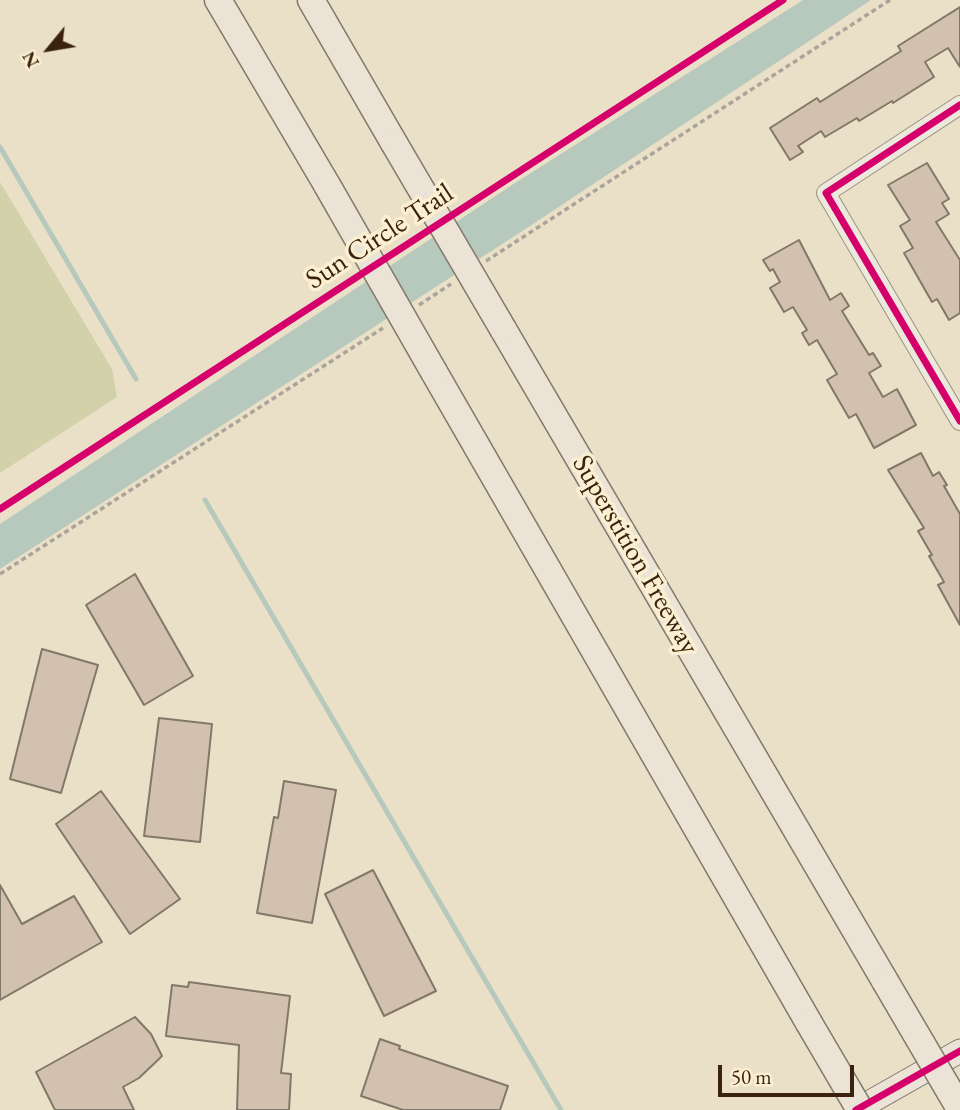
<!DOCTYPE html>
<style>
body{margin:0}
#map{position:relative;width:960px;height:1110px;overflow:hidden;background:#eae0c8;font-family:"EB Garamond",serif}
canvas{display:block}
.north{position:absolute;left:14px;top:14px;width:70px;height:70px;-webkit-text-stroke:5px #fbefd2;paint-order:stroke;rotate:240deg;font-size:19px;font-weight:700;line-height:28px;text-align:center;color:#3a220e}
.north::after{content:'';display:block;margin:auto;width:24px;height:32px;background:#3a220e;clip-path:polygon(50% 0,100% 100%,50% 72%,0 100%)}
.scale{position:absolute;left:718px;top:1065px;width:136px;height:32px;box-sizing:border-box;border:4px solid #3a220e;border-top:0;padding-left:9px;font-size:21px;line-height:24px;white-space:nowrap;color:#3a220e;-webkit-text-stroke:5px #fbefd2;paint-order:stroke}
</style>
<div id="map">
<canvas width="960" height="1110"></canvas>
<div class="north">N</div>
<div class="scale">50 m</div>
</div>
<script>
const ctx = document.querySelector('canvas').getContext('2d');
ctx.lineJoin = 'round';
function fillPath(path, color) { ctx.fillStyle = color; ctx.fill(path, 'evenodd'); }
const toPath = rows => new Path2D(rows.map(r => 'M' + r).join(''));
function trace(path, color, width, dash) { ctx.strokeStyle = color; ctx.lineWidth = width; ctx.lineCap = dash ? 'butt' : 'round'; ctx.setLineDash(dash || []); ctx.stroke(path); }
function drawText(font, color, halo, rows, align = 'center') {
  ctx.font = font + ' "EB Garamond",serif'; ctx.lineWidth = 7; ctx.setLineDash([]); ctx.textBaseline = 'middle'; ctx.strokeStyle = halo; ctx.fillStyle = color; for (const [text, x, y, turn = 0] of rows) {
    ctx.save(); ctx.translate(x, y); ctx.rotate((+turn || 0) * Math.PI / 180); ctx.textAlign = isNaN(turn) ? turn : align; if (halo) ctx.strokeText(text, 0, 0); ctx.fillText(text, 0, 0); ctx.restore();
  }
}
fillPath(toPath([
 [0,182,112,369,117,397,0,473]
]), '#d2d1a9');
fillPath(toPath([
 [803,0,871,0,530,226,0,569,0,524,512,185]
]), '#b7c8bd');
trace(toPath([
 [0,147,136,379],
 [205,500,561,1110]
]), '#b7c8bd', 5);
const building = toPath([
 [960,7,960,67,948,48,925,62,934,77,893,103,892,101,859,121,857,118,825,137,821,131,798,146,803,152,790,160,770,128,817,98,820,102,901,51,898,46,960,7],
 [927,163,949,199,942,203,949,214,936,222,960,260,960,313,949,320,937,299,932,302,904,253,913,248,900,226,910,220,888,185,927,163],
 [799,240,830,300,841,293,849,306,842,311,869,355,873,353,881,366,869,373,883,397,897,389,916,425,874,448,856,414,849,418,827,380,837,374,817,340,809,345,802,333,807,330,793,307,784,312,770,288,780,282,773,269,770,271,763,260,799,240],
 [921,453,933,476,939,472,947,485,944,486,960,514,960,625,938,585,944,582,929,556,932,555,918,531,924,528,888,470,921,453],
 [135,574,193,676,144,705,86,605,135,574],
 [42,649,98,665,61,793,10,779,42,649],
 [159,718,212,724,200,842,144,836,159,718],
 [284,781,336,790,312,923,257,913,274,817,278,818,284,781],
 [101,791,180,899,130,934,56,824,101,791],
 [373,870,436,991,384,1016,325,894,373,870],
 [0,885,22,924,74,896,102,942,0,1000,0,885],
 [189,982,290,996,281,1073,291,1074,289,1110,237,1110,239,1045,166,1036,172,985,188,987,189,982],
 [135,1017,151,1034,162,1056,139,1078,123,1087,134,1110,55,1110,36,1072,135,1017],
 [380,1039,400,1046,399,1049,508,1086,500,1110,403,1110,361,1096,380,1039]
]);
fillPath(building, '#d3c1af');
trace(building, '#827869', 2);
const minor = toPath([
 [960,105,826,193,960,421]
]);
const major = toPath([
 [856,1110,960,1051]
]);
const highway = toPath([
 [218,0,327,185],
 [311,0,394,143],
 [503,329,885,981],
 [434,372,809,1023]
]);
trace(minor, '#9b9282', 20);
trace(major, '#827869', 25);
trace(highway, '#827869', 29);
trace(toPath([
 [486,261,890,0],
 [419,305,451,284],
 [0,574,383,328]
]), '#aba49a', 3.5, [5, 3.5]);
trace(minor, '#ede8dc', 18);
trace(major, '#eae3d6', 23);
trace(highway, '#eae3d6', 26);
const highwayBridge = toPath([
 [394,143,503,329],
 [327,185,434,372],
 [885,981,960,1109],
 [809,1023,860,1110]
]);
trace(highwayBridge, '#827869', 29, []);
trace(highwayBridge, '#eae3d6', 26);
trace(toPath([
 [960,105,826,193,960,421],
 [0,509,783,0],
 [856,1110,960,1051]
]), '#d6006c', 7);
drawText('28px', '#3a220e', '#fbefd2', [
 ["Sun Circle Trail",380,237,-33],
 ["Superstition Freeway",635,555,60]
]);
</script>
